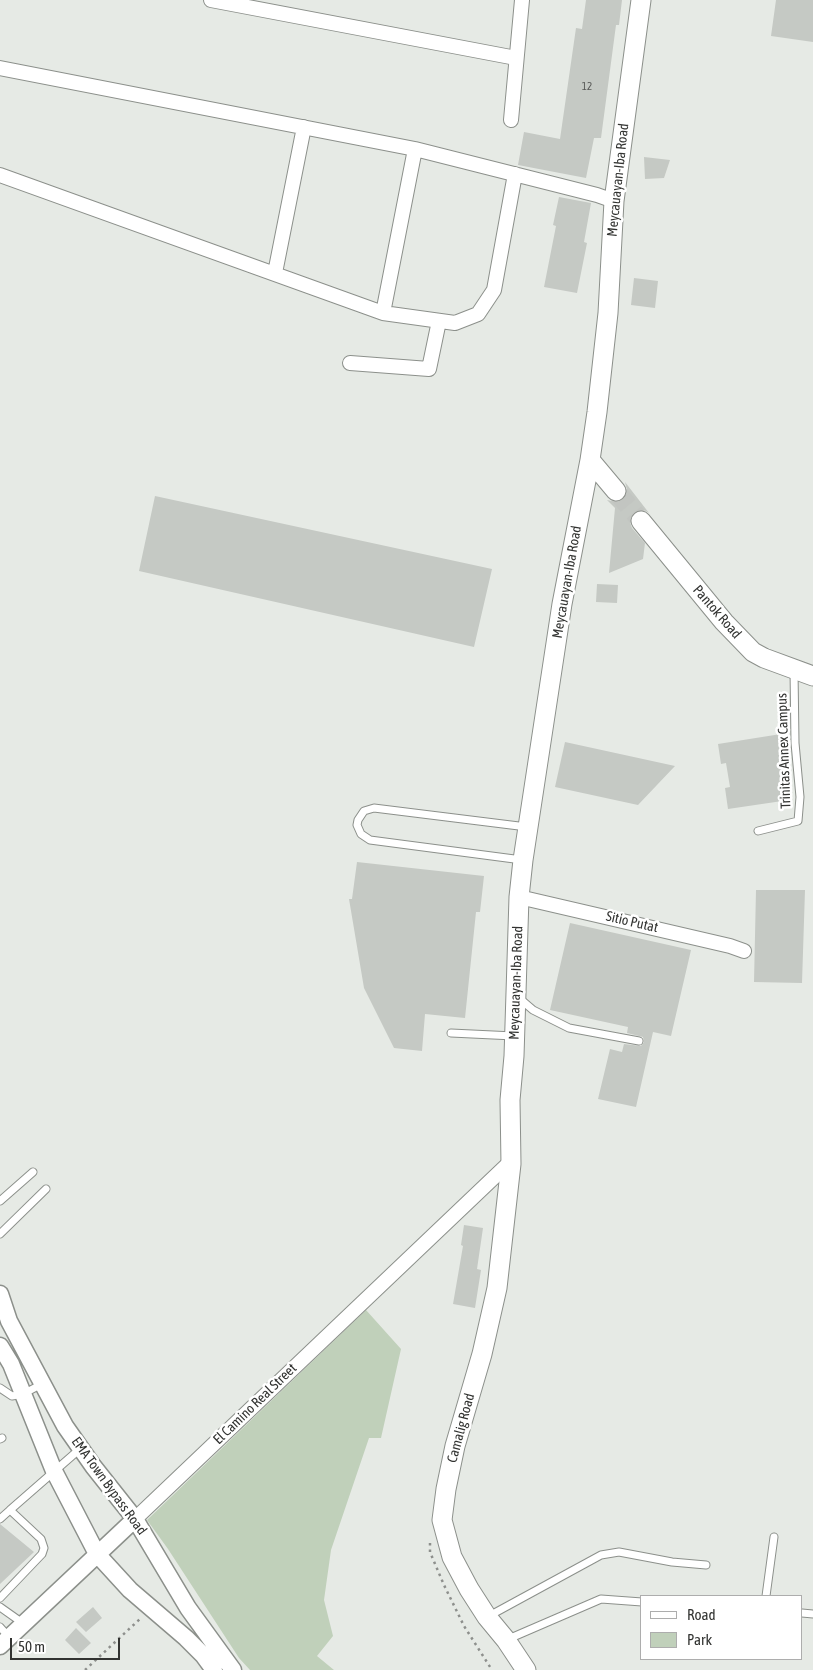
<!DOCTYPE html>
<style>
body{margin:0}
#map{position:relative;width:813px;height:1670px;overflow:hidden;background:#e6eae5;font-family:"Asap Condensed",sans-serif}
canvas{display:block}
.legend{position:absolute;left:640px;top:1595px;width:162px;height:65px;box-sizing:border-box;background:#fff;border:1px solid #adadad;margin:0;padding:6px 9px;list-style:none;font-size:15px;color:#323331}
.legend li{display:flex;align-items:center;gap:10px;height:25px}
.legend b{width:25px;border:1px solid #adadad}
.scale{position:absolute;left:10px;top:1638px;width:110px;height:22px;box-sizing:border-box;border:2px solid #323331;border-top:0;padding-left:6px;font-size:15px;line-height:18px;white-space:nowrap;color:#323331;-webkit-text-stroke:4px #fff;paint-order:stroke}
</style>
<div id="map">
<canvas width="813" height="1670"></canvas>
<ul class="legend">
<li><b style="height:6px;background:#fff"></b>Road</li>
<li><b style="height:14px;background:#c0d0ba"></b>Park</li>
</ul>
<div class="scale">50 m</div>
</div>
<script>
const ctx = document.querySelector('canvas').getContext('2d');
ctx.lineJoin = 'round';
function fillPath(path, color) { ctx.fillStyle = color; ctx.fill(path, 'evenodd'); }
const toPath = rows => new Path2D(rows.map(r => 'M' + r).join(''));
function trace(path, color, width, dash) { ctx.strokeStyle = color; ctx.lineWidth = width; ctx.lineCap = dash ? 'butt' : 'round'; ctx.setLineDash(dash || []); ctx.stroke(path); }
function drawText(font, color, halo, rows, align = 'center') {
  ctx.font = font + ' "Asap Condensed",sans-serif'; ctx.lineWidth = 5; ctx.setLineDash([]); ctx.textBaseline = 'middle'; ctx.strokeStyle = halo; ctx.fillStyle = color; for (const [text, x, y, turn = 0] of rows) {
    ctx.save(); ctx.translate(x, y); ctx.rotate((+turn || 0) * Math.PI / 180); ctx.textAlign = isNaN(turn) ? turn : align; if (halo) ctx.strokeText(text, 0, 0); ctx.fillText(text, 0, 0); ctx.restore();
  }
}
fillPath(toPath([
 [366,1310,401,1349,381,1438,369,1438,331,1550,324,1600,333,1636,317,1656,334,1670,250,1670,239,1658,168,1549,147,1520]
]), '#c0d0ba');
fillPath(toPath([
 [586,0,622,0,619,25,616,25,601,138,594,138,586,178,518,165,524,132,560,139,576,28,582,29],
 [776,0,813,0,813,42,771,36],
 [644,157,670,160,664,178,645,179],
 [559,197,591,203,584,242,587,243,577,293,544,287,556,226,553,225],
 [634,278,658,281,655,308,631,305],
 [625,482,649,513,644,510,639,510,634,513,630,518,630,522,632,528,645,543,643,559,609,573,615,508,607,500,617,502,624,499,626,495,627,490],
 [155,496,492,569,474,647,139,571],
 [597,584,618,585,617,603,596,602],
 [781,734,789,800,728,809,725,788,730,787,726,763,721,764,718,744],
 [565,742,675,766,638,805,555,787],
 [357,862,484,876,480,912,476,912,465,1018,425,1014,422,1051,394,1048,364,988,349,899,352,899],
 [756,890,805,890,802,983,754,982],
 [570,923,691,950,671,1036,653,1032,636,1107,598,1099,610,1049,622,1052,624,1044,641,1046,644,1042,643,1037,627,1033,628,1027,550,1010],
 [464,1225,483,1228,477,1269,481,1270,475,1308,453,1304,463,1246,461,1245],
 [0,1524,34,1552,0,1584],
 [93,1607,102,1618,86,1632,76,1622],
 [76,1628,91,1643,79,1654,65,1640]
]), '#c5c9c4');
trace(toPath([
 [616,491,641,521]
]), '#c2c5c1', 19, [19, 9]);
const service = toPath([
 [758,831,798,821,800,797,795,743,794,670],
 [522,860,370,840,361,834,357,825,358,820,364,811,374,808,527,827],
 [519,998,533,1010,569,1028,639,1041],
 [451,1033,514,1036],
 [0,1201,33,1172],
 [0,1234,46,1189],
 [0,1388,12,1396,23,1394,42,1384],
 [0,1439,2,1438],
 [0,1519,10,1510],
 [766,1596,774,1537],
 [0,1598,42,1554,44,1548,41,1539,10,1510,81,1448],
 [0,1607,24,1624],
 [802,1613,813,1614],
 [489,1616,601,1555,619,1552,672,1562,706,1565],
 [0,1627,9,1637],
 [506,1640,601,1599,642,1602]
]);
const minor = toPath([
 [211,0,516,58],
 [0,68,415,149,597,195,614,201],
 [511,120,522,0],
 [0,175,383,313,455,323,478,314,494,290,515,174],
 [275,273,304,127],
 [383,313,415,149],
 [350,363,429,369,439,321],
 [519,897,730,946,744,951],
 [135,1519,507,1165,511,1164]
]);
const tertiary = toPath([
 [0,1294,9,1321,65,1426,93,1466,135,1519,188,1608,233,1670],
 [0,1346,11,1364,54,1471,97,1554,130,1590,186,1638,203,1655,214,1670],
 [0,1646,135,1519]
]);
const secondary = toPath([
 [590,460,616,491],
 [641,521,724,622,753,652,764,658,813,676],
 [526,1670,506,1640,487,1617,469,1589,452,1557,442,1520,446,1489,455,1446,482,1354,497,1288,511,1164,510,1100,514,1056,519,897,523,860,562,604,590,460,597,412,608,313,614,201,641,0]
]);
trace(service, '#8c908b', 9);
trace(minor, '#8c908b', 16);
trace(tertiary, '#8c908b', 19);
trace(secondary, '#8c908b', 21);
trace(toPath([
 [430,1543,430,1552,444,1585,464,1626,492,1670],
 [85,1670,141,1618]
]), '#8d8f8c', 2.5, [2.5, 4]);
trace(service, '#fff', 7);
trace(minor, '#fff', 14);
trace(tertiary, '#fff', 16);
trace(secondary, '#fff', 19);
drawText('11px', '#575856', null, [
 ["12",587,87]
]);
drawText('14px', '#323331', '#fff', [
 ["Meycauayan-Iba Road",618,180,-84],
 ["Meycauayan-Iba Road",567,582,-80],
 ["Pantok Road",717,612,49],
 ["Trinitas Annex Campus",784,751,-92],
 ["Sitio Putat",632,922,13],
 ["Meycauayan-Iba Road",516,983,-88],
 ["El Camino Real Street",255,1404,-44],
 ["Camalig Road",461,1428,-75],
 ["EMA Town Bypass Road",109,1486,54]
]);
</script>
